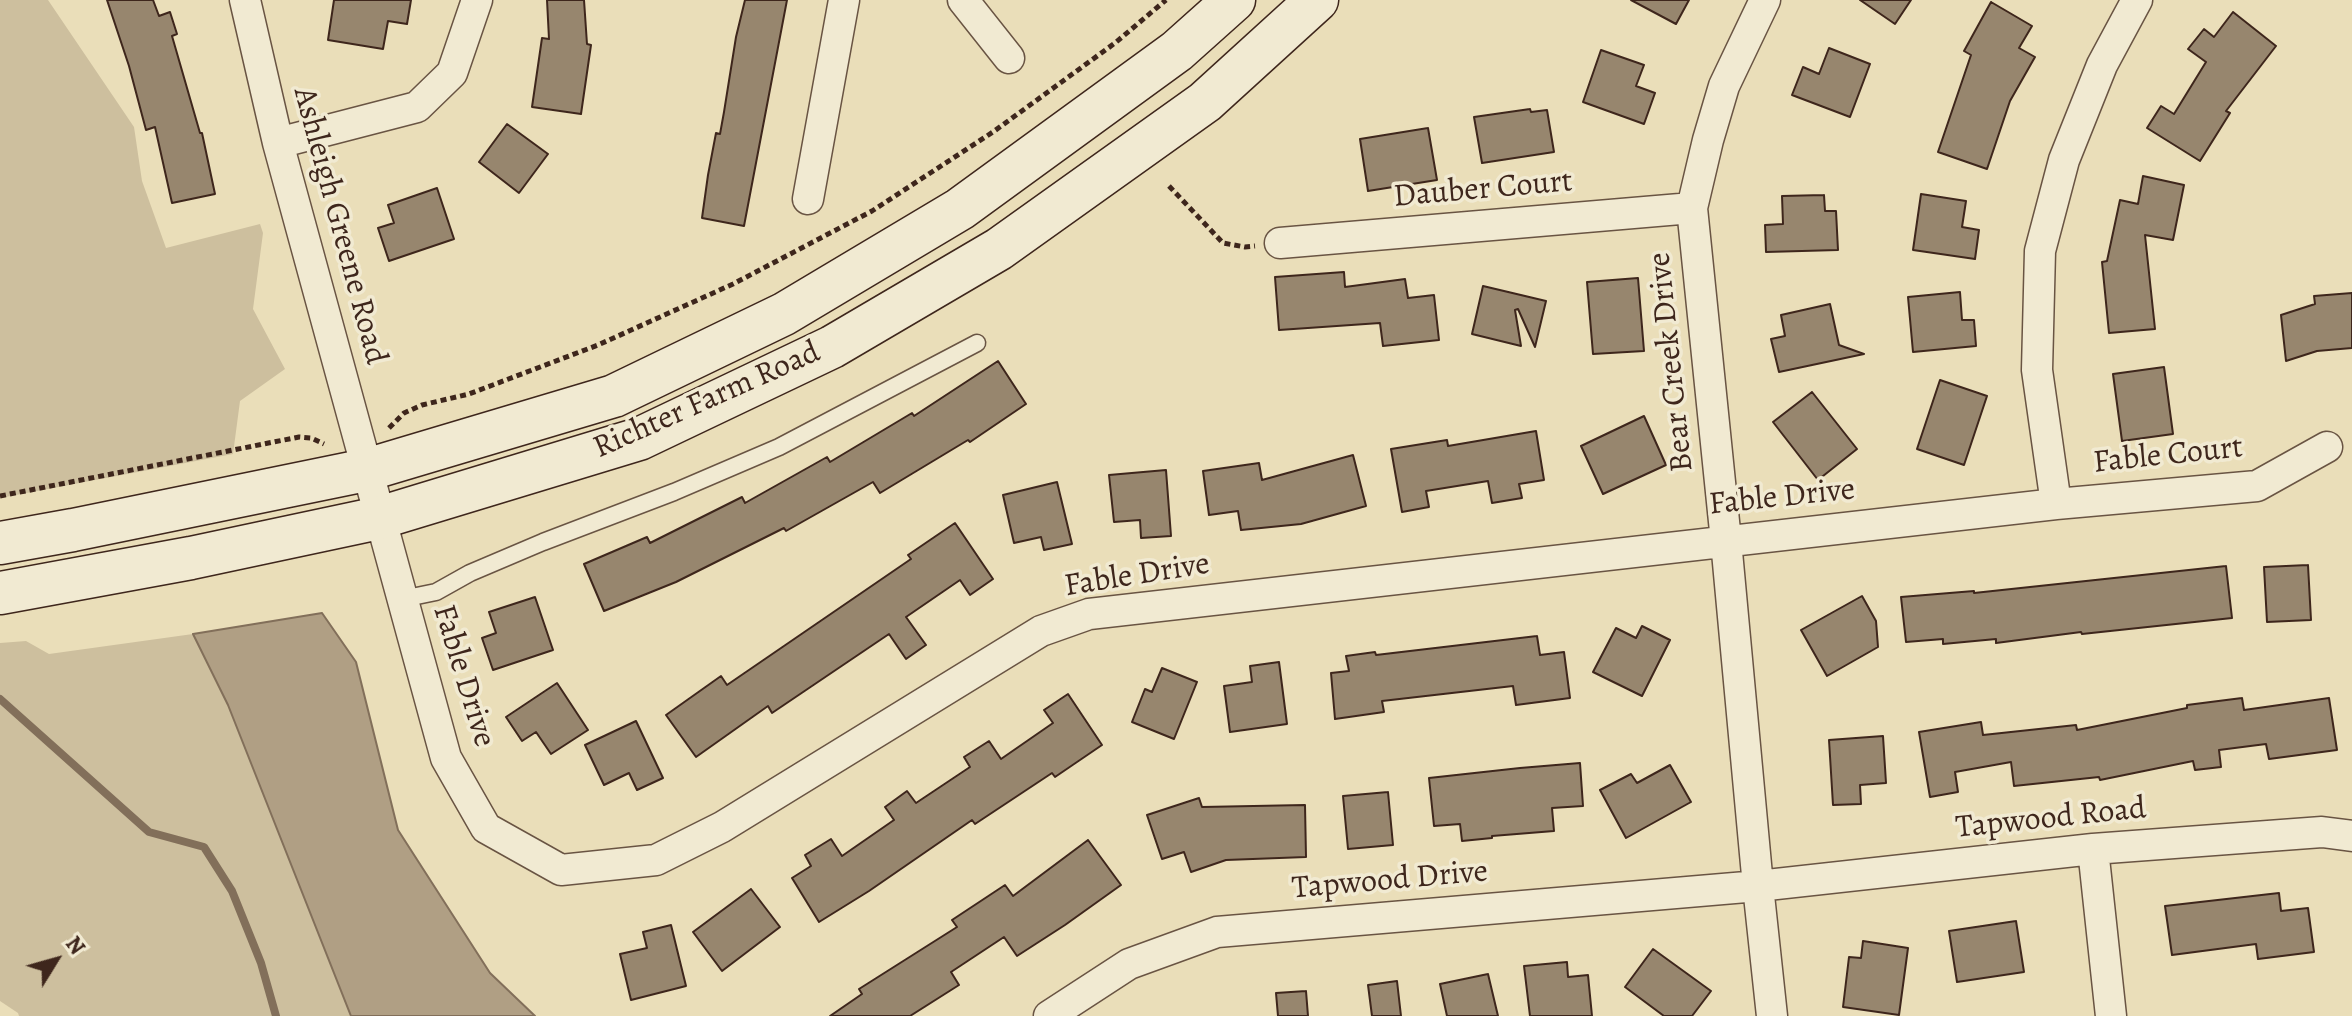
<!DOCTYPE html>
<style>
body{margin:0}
#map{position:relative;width:2352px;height:1016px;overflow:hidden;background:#eadeb9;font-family:Alegreya,serif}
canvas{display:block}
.north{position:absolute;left:16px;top:920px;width:80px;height:80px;-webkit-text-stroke:6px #f1ead2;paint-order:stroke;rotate:53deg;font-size:22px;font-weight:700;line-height:32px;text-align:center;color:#3e261c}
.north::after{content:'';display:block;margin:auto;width:28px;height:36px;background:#3e261c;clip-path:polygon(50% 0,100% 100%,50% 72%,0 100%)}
</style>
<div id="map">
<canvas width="2352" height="1016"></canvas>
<div class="north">N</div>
</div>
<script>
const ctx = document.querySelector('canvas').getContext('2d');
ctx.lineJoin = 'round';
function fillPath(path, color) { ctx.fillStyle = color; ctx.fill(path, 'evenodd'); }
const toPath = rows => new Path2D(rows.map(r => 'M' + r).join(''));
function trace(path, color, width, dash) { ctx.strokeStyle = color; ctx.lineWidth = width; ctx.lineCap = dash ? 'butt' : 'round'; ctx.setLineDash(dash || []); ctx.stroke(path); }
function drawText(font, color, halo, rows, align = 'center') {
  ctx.font = font + ' Alegreya,serif'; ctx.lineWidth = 7; ctx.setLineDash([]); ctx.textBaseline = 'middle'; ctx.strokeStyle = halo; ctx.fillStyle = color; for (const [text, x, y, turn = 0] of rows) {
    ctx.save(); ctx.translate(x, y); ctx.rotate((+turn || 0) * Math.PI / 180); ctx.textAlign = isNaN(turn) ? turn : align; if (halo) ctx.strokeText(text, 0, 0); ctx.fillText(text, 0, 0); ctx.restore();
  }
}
fillPath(toPath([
 [0,0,48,0,134,127,142,181,166,248,260,224,263,233,253,309,285,369,240,401,233,454,0,498],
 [193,634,228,705,351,1016,19,1016,18,1013,0,1001,0,643,26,641,49,654]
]), '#cdbf9e');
const water = toPath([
 [322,613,356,662,398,830,490,973,535,1016,351,1016,228,705,193,634,322,613]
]);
fillPath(water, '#b09f84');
trace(water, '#826f5a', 2);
trace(toPath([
 [0,699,149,832,204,847,232,891,261,963,276,1016]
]), '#826f5a', 8);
const building = toPath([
 [107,0,153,0,159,16,170,12,177,34,172,36,200,133,202,133,215,194,172,203,155,127,146,130,129,66,107,0],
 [334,0,411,0,407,24,388,21,383,49,328,40,334,0],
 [547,0,584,0,587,44,591,45,581,114,532,107,542,38,549,39,547,0],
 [745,0,787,0,744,226,702,218,708,175,716,133,720,134,724,112,736,37,745,0],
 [1631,0,1689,0,1676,24,1631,0],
 [1860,0,1911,0,1895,24,1860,0],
 [1991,2,2032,26,2019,48,2035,57,2010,101,1987,169,1938,152,1971,55,1964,51,1991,2],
 [2233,12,2276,46,2226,111,2230,113,2200,161,2147,128,2161,106,2174,114,2206,62,2188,49,2204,29,2214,37,2233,12],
 [1829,48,1870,64,1850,117,1792,95,1803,67,1819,74,1829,48],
 [1601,50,1644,65,1636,86,1655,93,1644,124,1583,102,1601,50],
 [1530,109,1531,112,1547,110,1554,152,1482,163,1474,117,1530,109],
 [507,124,548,154,519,193,479,162,507,124],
 [1428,128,1437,180,1368,191,1360,139,1428,128],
 [2143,176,2184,185,2173,240,2145,235,2155,329,2109,333,2102,262,2107,261,2120,200,2138,204,2143,176],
 [437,188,454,239,389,261,378,228,394,223,388,205,437,188],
 [1921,194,1966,201,1962,227,1979,230,1975,259,1913,250,1921,194],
 [1824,195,1825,211,1836,211,1838,250,1766,252,1765,225,1783,224,1782,196,1824,195],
 [1344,272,1345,287,1405,279,1408,298,1434,295,1439,340,1383,346,1380,323,1279,330,1275,277,1344,272],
 [1638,278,1644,351,1593,354,1587,282,1638,278],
 [1483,286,1546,301,1535,347,1518,309,1515,310,1521,346,1472,334,1483,286],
 [1960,292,1962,320,1974,320,1976,346,1913,352,1908,297,1960,292],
 [2352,293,2352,348,2317,351,2286,361,2281,315,2315,304,2314,296,2352,293],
 [1830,304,1839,345,1864,354,1779,372,1771,339,1785,336,1781,315,1830,304],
 [998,361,1026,404,970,442,968,440,880,493,873,482,786,531,784,528,676,582,604,611,584,564,647,537,650,543,742,497,745,503,827,457,830,462,912,413,914,416,998,361],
 [2164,367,2173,434,2122,441,2113,374,2164,367],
 [1940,380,1987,396,1964,465,1917,449,1940,380],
 [1812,392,1857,449,1818,480,1773,422,1812,392],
 [1644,416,1666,465,1603,494,1581,446,1644,416],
 [1536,431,1544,480,1519,484,1522,498,1492,503,1488,481,1426,491,1429,507,1402,512,1391,449,1447,440,1448,446,1536,431],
 [1353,455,1366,506,1301,524,1241,530,1238,511,1209,515,1203,471,1259,463,1262,480,1353,455],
 [1166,470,1171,536,1141,538,1140,520,1114,522,1109,475,1166,470],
 [1057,482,1072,544,1044,550,1041,537,1014,543,1003,495,1057,482],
 [955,523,993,579,970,595,960,580,906,617,926,645,906,659,889,634,772,713,768,706,696,757,666,715,721,676,727,685,911,559,908,555,955,523],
 [2308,565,2311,620,2267,622,2264,567,2308,565],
 [2226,566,2232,618,2082,634,2081,632,1996,643,1996,639,1943,644,1943,639,1906,642,1901,597,1974,591,1974,593,2226,566],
 [1862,596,1876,621,1878,647,1827,676,1801,630,1862,596],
 [535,597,553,650,493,670,482,638,496,633,489,612,535,597],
 [1642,626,1670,640,1642,696,1593,672,1616,628,1636,638,1642,626],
 [1537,636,1540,655,1564,652,1570,698,1516,705,1513,686,1382,701,1384,712,1335,719,1331,673,1349,671,1346,656,1375,652,1376,655,1537,636],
 [1279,662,1287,724,1230,732,1224,686,1252,682,1250,666,1279,662],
 [1162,668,1197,682,1174,739,1132,722,1145,689,1152,692,1162,668],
 [557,683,588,730,551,754,536,732,522,741,506,717,557,683],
 [1068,694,1102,745,1055,777,1052,773,975,824,972,820,869,891,819,922,792,878,811,866,805,855,831,839,842,856,894,820,885,807,907,791,916,803,970,767,964,757,989,741,1001,759,1053,723,1044,710,1068,694],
 [2242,698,2244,710,2329,698,2337,750,2269,759,2266,744,2219,750,2221,767,2195,770,2193,761,2100,780,2099,777,2014,786,2011,762,1955,772,1958,792,1930,797,1919,732,1981,722,1983,735,2076,725,2077,730,2187,708,2187,705,2242,698],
 [636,721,663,778,637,790,629,773,604,785,585,745,636,721],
 [1883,736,1886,783,1860,785,1861,804,1833,805,1829,740,1883,736],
 [1580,763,1583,806,1552,808,1554,831,1492,836,1492,838,1462,841,1460,824,1434,826,1429,778,1520,768,1580,763],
 [1670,765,1691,802,1626,838,1600,790,1631,774,1637,783,1670,765],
 [1388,792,1393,845,1348,849,1343,796,1388,792],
 [1199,798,1202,807,1305,805,1306,857,1226,860,1191,872,1184,852,1162,859,1147,815,1199,798],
 [1088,840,1121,885,1065,925,1017,956,1004,937,951,972,959,985,910,1016,830,1016,862,994,859,989,957,927,952,920,1005,885,1013,896,1088,840],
 [751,889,780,927,722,971,693,932,751,889],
 [2279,893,2281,911,2308,908,2314,952,2258,959,2256,944,2172,955,2165,906,2279,893],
 [2016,921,2024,972,1957,982,1949,931,2016,921],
 [671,925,686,986,631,1000,620,954,647,948,643,932,671,925],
 [1863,941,1908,948,1899,1015,1843,1007,1849,957,1861,958,1863,941],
 [1653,949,1711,991,1692,1016,1664,1016,1625,987,1653,949],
 [1567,962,1568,977,1588,975,1592,1016,1530,1016,1524,966,1567,962],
 [1488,974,1498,1016,1447,1016,1440,984,1488,974],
 [1397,981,1401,1016,1372,1016,1368,985,1397,981],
 [1306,991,1308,1016,1278,1016,1276,993,1306,991]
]);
fillPath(building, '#97866e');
trace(building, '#3e261c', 2);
const lane = toPath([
 [402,599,436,592,470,573,543,542,674,492,779,447,977,343]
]);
const street = toPath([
 [245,0,278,143,446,758,486,828,561,870,656,860,722,827,1041,631,1089,614,2056,504,2257,486,2327,447],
 [963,0,1009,58],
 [1765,0,1724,86,1708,140,1692,208,1726,541,1758,886,1772,1016],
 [278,143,417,107,452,73,477,0],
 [808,199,844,0],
 [1280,243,1692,208],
 [2056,504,2037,370,2040,251,2064,160,2102,65,2137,0],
 [2093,849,2111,1016],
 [1049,1016,1129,964,1217,932,1758,886,2093,849,2322,832,2352,836]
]);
const secondary = toPath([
 [0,543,73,530,366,470,614,396,784,314,960,209,1177,51,1234,0],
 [0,593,191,558,379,518,639,439,832,347,999,249,1205,102,1317,0]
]);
trace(lane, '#695443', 19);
trace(street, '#695443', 33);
trace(secondary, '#3e261c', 45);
trace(toPath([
 [1169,186,1223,243,1245,247,1255,246],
 [389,428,404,413,422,405,469,394,598,345,733,284,872,211,993,132,1115,43,1166,0],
 [0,496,299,437,311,438,324,444]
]), '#3e261c', 5, [6, 4]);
trace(lane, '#f1ead2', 16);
trace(street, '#f1ead2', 30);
trace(secondary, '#f1ead2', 42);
drawText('32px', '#3e261c', '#f1ead2', [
 ["Dauber Court",1483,190,-5],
 ["Ashleigh Greene Road",339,226,75],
 ["Bear Creek Drive",1672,362,-96],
 ["Richter Farm Road",707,401,-24],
 ["Fable Court",2168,456,-6],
 ["Fable Drive",1782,498,-6],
 ["Fable Drive",1137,576,-9],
 ["Fable Drive",463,676,73],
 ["Tapwood Road",2051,819,-6],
 ["Tapwood Drive",1390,881,-5]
]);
</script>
